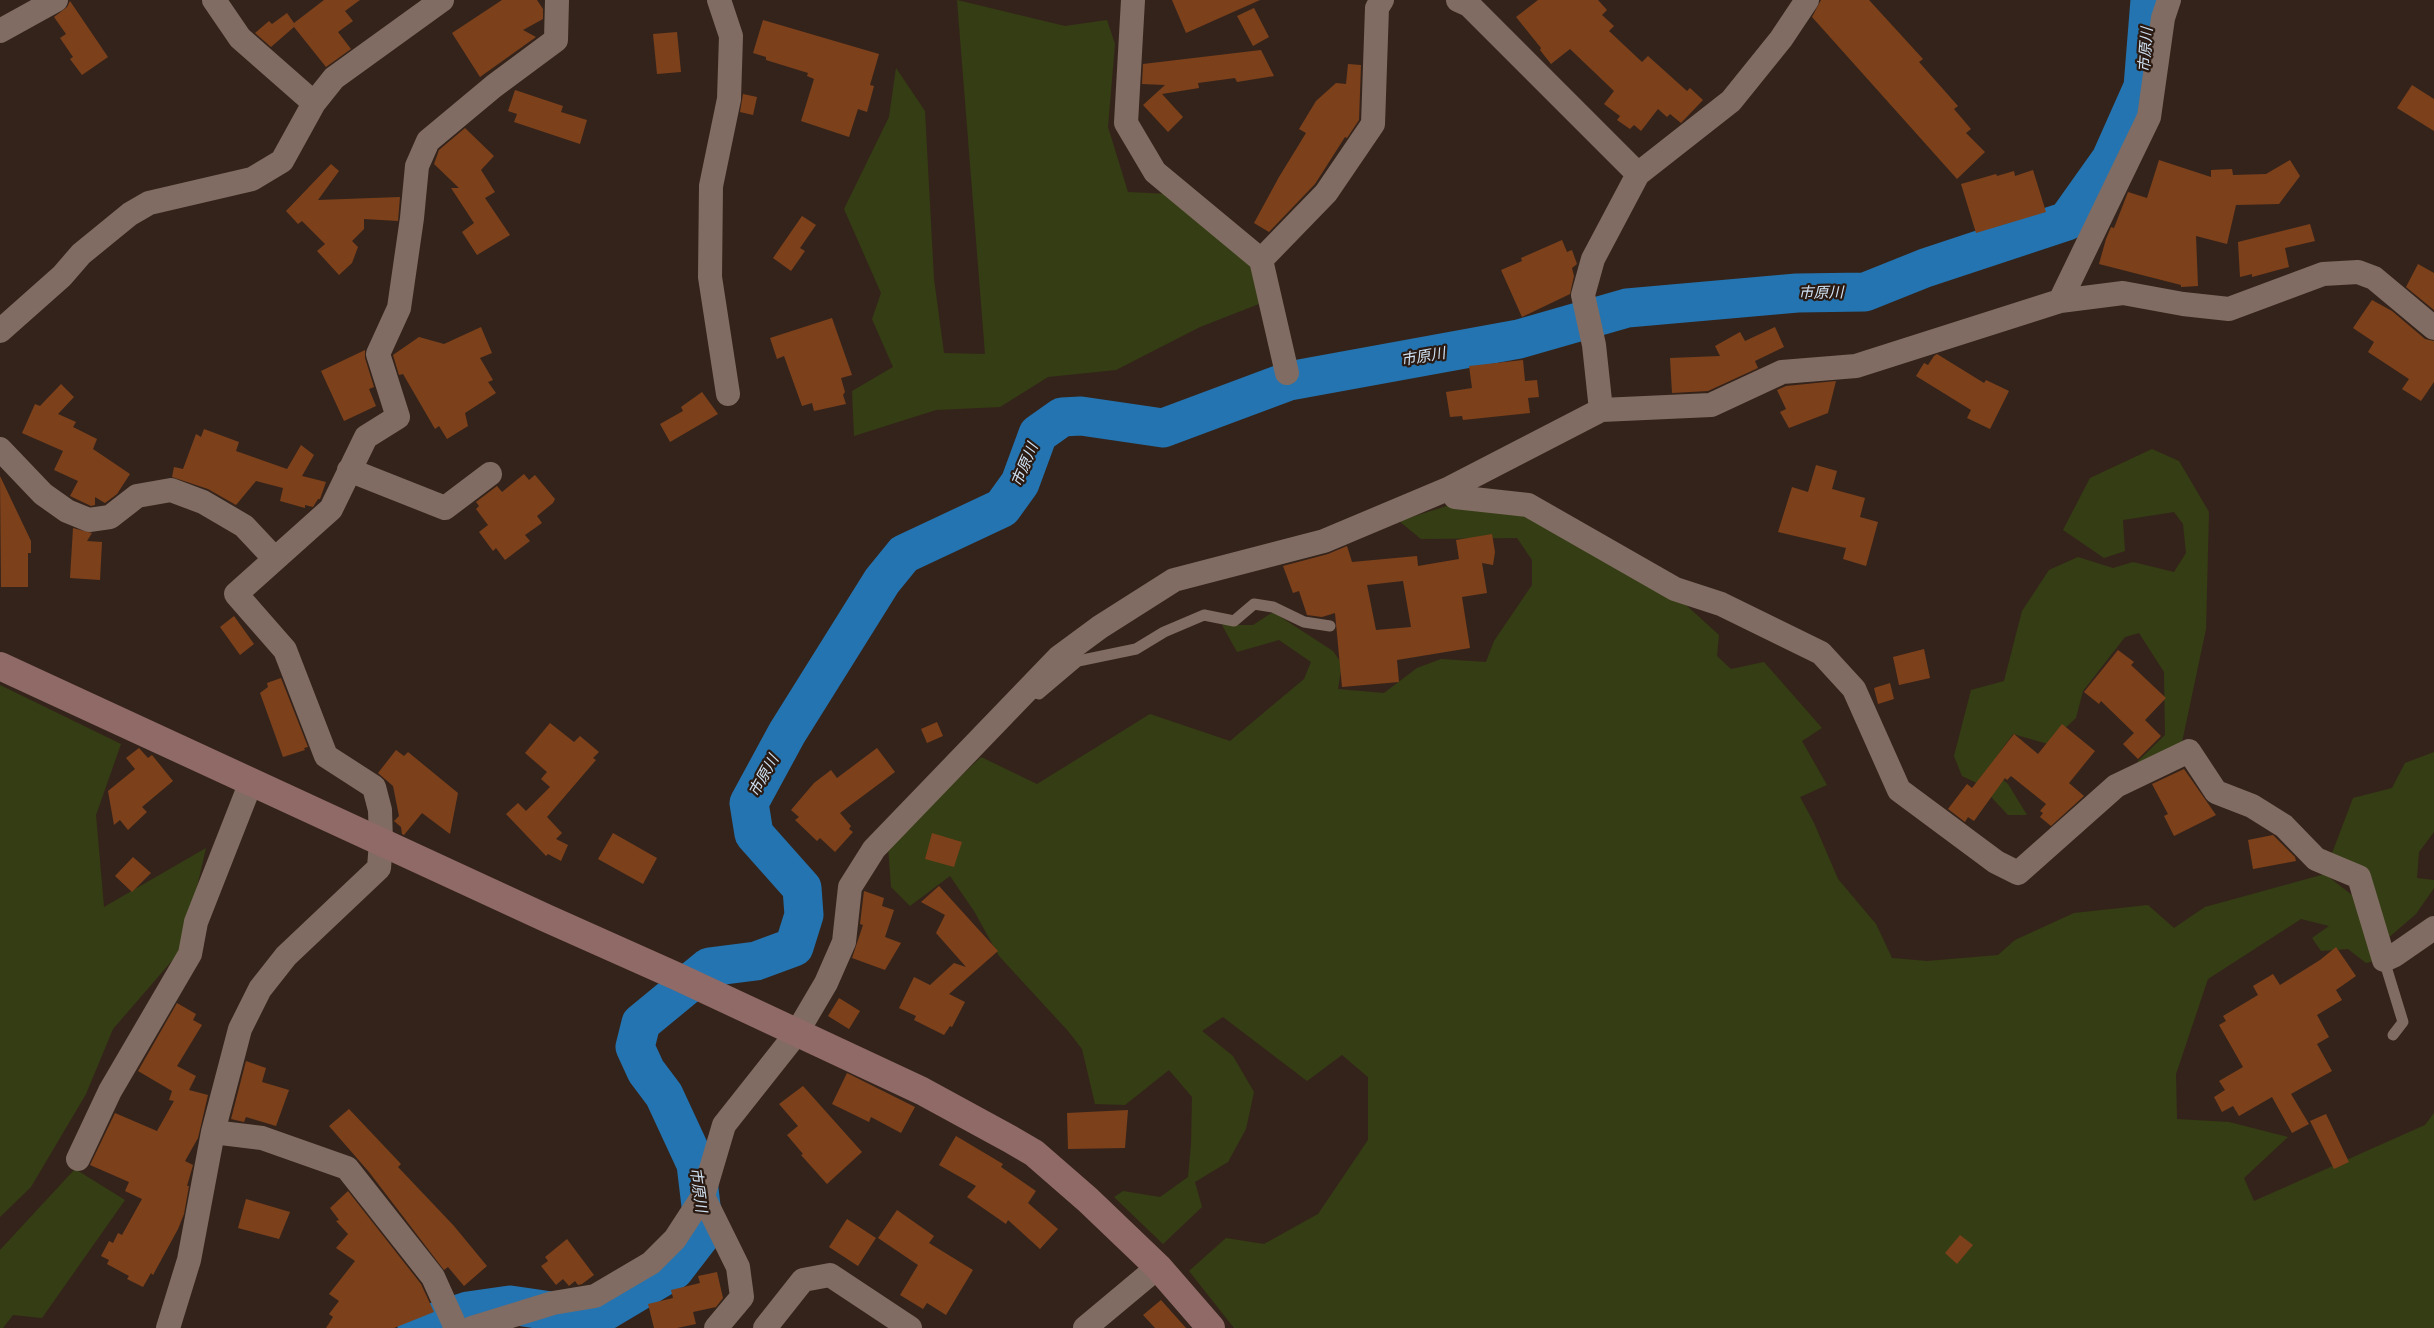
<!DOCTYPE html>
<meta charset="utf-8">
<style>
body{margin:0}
canvas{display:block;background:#34231a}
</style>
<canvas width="2434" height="1328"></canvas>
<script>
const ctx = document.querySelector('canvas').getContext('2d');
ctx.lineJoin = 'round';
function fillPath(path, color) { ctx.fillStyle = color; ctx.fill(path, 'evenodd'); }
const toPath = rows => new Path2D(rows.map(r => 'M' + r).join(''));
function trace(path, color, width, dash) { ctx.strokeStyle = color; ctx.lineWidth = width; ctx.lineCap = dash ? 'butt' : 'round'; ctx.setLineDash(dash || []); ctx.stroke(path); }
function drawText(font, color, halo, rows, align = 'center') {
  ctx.font = font + ' Inter,"Noto Sans JP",sans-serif'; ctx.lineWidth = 4.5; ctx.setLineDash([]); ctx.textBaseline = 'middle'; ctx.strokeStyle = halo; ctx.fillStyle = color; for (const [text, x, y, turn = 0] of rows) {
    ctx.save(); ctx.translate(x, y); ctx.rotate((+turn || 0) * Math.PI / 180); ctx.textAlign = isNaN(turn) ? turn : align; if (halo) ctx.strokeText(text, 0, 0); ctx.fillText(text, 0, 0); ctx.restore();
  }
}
fillPath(toPath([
 [957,0,1065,26,1107,20,1115,44,1108,127,1128,192,1169,194,1251,258,1264,302,1200,327,1116,370,1048,377,1000,407,936,410,854,436,852,391,893,367,872,319,881,293,844,209,889,117,896,68,925,111,934,279,944,353,985,354],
 [2152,449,2179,461,2209,512,2206,629,2181,747,2136,768,2138,761,2165,735,2164,672,2139,633,2125,637,2083,691,2076,718,2048,744,2013,734,1989,767,2008,784,2027,815,2008,815,1979,784,1962,776,1954,756,1971,690,2004,681,2022,611,2049,570,2078,557,2113,568,2133,562,2174,572,2186,553,2183,524,2174,512,2123,520,2125,551,2104,558,2063,530,2090,478],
 [1469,499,1522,513,1675,595,1719,635,1717,656,1731,669,1764,662,1822,728,1802,741,1827,785,1800,797,1814,823,1838,879,1876,924,1892,958,1927,961,1998,955,2015,940,2074,913,2148,905,2174,928,2205,907,2325,874,2352,895,2366,926,2375,961,2366,963,2348,949,2321,951,2312,938,2329,926,2301,919,2208,979,2176,1074,2177,1119,2229,1122,2288,1137,2244,1178,2254,1201,2425,1125,2434,1113,2434,1328,1234,1328,1189,1271,1226,1238,1264,1244,1318,1214,1368,1140,1368,1077,1342,1055,1307,1081,1223,1017,1202,1031,1233,1056,1254,1092,1246,1129,1228,1162,1195,1182,1202,1207,1163,1244,1114,1197,1123,1191,1160,1197,1188,1177,1191,1145,1192,1097,1169,1070,1125,1105,1095,1104,1082,1049,1068,1031,999,956,974,911,950,876,910,906,891,887,888,845,981,757,1037,784,1150,714,1230,741,1304,679,1311,662,1279,640,1237,652,1222,625,1253,625,1273,612,1333,651,1342,664,1338,689,1384,693,1417,668,1441,659,1486,662,1494,641,1532,585,1532,560,1517,538,1421,539,1399,521],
 [0,685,121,744,96,815,104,907,206,848,183,948,113,1029,86,1094,31,1187,0,1217],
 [2434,752,2434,832,2419,852,2417,878,2434,880,2434,888,2416,914,2387,939,2331,856,2353,798,2392,788,2405,763],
 [75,1169,125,1200,42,1318,13,1315,3,1328,0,1328,0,1250]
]), '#343d13');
trace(toPath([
 [417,1328,468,1311,510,1305,558,1312,567,1318,579,1319,607,1310,674,1270,704,1231,696,1164,664,1095,646,1071,635,1047,641,1023,709,967,756,961,794,947,804,915,802,888,754,834,749,803,787,733,882,581,904,554,1002,508,1020,483,1038,434,1062,417,1081,416,1163,428,1289,381,1519,339,1627,308,1797,293,1865,292,1925,268,2067,221,2111,159,2143,87,2150,0]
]), '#2374b1', 39);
fillPath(toPath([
 [324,0,360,0,345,11,353,21,338,32,351,49,326,67,294,27,271,47,255,33,269,21,272,24,287,13,294,23],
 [502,0,537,0,543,9,543,19,523,30,536,37,480,77,452,33],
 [1172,0,1260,0,1186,33],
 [1538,0,1598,0,1607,10,1602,15,1614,26,1609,31,1642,62,1648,56,1687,91,1690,88,1703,100,1681,123,1670,114,1667,117,1658,109,1641,131,1634,125,1630,129,1617,120,1620,116,1604,104,1614,91,1570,49,1551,64,1540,50,1541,48,1516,17],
 [1821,0,1869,0,1923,59,1919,62,1958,106,1954,109,1971,129,1966,133,1985,152,1957,179,1812,17],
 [70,1,108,57,82,75,70,59,73,57,60,38,66,34,54,17,67,7],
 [1254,8,1269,37,1253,46,1237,16],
 [763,20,879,54,870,85,874,86,867,112,858,109,849,137,801,121,814,79,807,76,808,73,766,60,766,57,753,53],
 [677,32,681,72,657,74,653,34],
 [1261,50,1274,76,1237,82,1235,78,1198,83,1199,88,1162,94,1183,117,1168,132,1143,105,1165,85,1142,84,1143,64],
 [1348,64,1361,65,1359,120,1347,138,1345,137,1315,184,1269,232,1254,223,1279,177,1306,133,1299,129,1316,101,1336,83,1346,84],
 [2412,85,2434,99,2434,131,2397,108],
 [515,90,563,106,561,112,587,120,580,144,514,122,517,114,508,111],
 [743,94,757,97,753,115,740,112],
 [465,128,494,156,481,170,495,192,485,198,510,235,477,255,462,232,474,223,451,188,459,188,434,164,439,150],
 [2159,160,2211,177,2211,170,2232,169,2233,175,2266,174,2290,160,2300,176,2279,204,2236,205,2227,244,2196,236,2198,286,2181,287,2181,285,2099,264,2106,239,2111,227,2114,228,2128,192,2147,198],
 [331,164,339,171,318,200,400,197,398,221,364,219,364,229,352,241,358,247,352,263,339,275,317,251,325,244,302,221,298,224,286,211],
 [2033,170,2046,212,1976,233,1961,184,1996,174,1997,176,2014,171,2015,176],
 [802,216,816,225,800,248,805,251,791,271,773,258],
 [2310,224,2315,241,2285,248,2289,267,2252,277,2252,274,2240,277,2238,242],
 [1562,240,1567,252,1572,250,1577,264,1572,268,1574,276,1570,294,1522,317,1501,270,1522,261,1521,258],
 [2418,264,2434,273,2434,310,2406,287],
 [2372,300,2392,311,2425,339,2434,341,2434,382,2421,401,2402,389,2409,379,2368,352,2374,342,2353,328],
 [832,318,852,375,841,378,845,392,843,395,846,404,814,411,812,403,802,406,784,356,777,359,770,338],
 [481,327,492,353,480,358,493,380,488,382,496,393,465,413,468,426,447,439,439,426,435,429,403,374,399,375,393,355,419,337,444,344],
 [1775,327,1784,347,1755,361,1758,368,1708,391,1672,393,1670,358,1720,356,1715,346,1740,332,1745,341],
 [365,350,365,358,374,387,369,389,376,406,344,421,321,371],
 [1937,354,1984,383,1986,380,2009,391,1990,429,1967,418,1971,410,1916,376,1924,363,1928,365,1934,356],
 [1523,360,1525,381,1537,380,1539,397,1528,398,1530,413,1463,420,1462,416,1450,417,1446,392,1472,388,1469,366],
 [1836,381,1828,413,1789,428,1780,412,1786,409,1777,390,1786,386],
 [61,384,74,397,58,414,76,422,73,427,97,439,93,449,130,474,117,494,105,503,95,497,95,505,91,506,70,496,78,481,54,470,63,451,22,433,35,404,40,406],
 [702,392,718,414,670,442,660,424,683,411,681,407],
 [204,429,239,442,236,451,287,469,301,445,314,455,302,476,326,482,320,499,318,499,313,507,305,505,305,508,280,501,283,488,256,481,236,505,208,489,172,477,174,467,183,469,196,434,201,437],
 [1816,465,1837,471,1832,489,1865,498,1860,517,1878,522,1866,566,1843,559,1846,548,1778,532,1792,487,1808,492],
 [524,474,529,480,535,475,555,499,553,503,537,516,542,523,525,535,530,541,505,560,496,548,493,551,479,532,488,525,476,509,479,506,476,502,497,486,502,492],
 [0,476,31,541,31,553,28,553,28,587,1,587],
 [73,528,92,533,87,541,102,542,100,580,70,578],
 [1492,534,1495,552,1493,565,1482,563,1487,593,1462,597,1470,648,1397,660,1399,682,1342,687,1335,613,1322,617,1307,615,1299,591,1293,593,1283,566,1328,554,1347,546,1352,562,1417,556,1418,566,1459,559,1456,540],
 [1403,581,1411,627,1376,630,1367,585],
 [234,616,254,644,240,655,220,627],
 [1924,649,1930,678,1899,685,1893,657],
 [2118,650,2134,662,2131,665,2166,698,2145,720,2161,736,2138,759,2123,744,2134,733,2101,701,2099,704,2084,692],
 [281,678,308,747,304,748,305,750,283,757,260,693,268,687,267,683],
 [1890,683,1894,699,1878,704,1874,688],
 [937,722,943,736,927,743,921,729],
 [550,723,574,742,580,736,599,752,593,758,596,760,547,817,562,833,556,839,568,845,561,861,548,854,546,856,506,814,518,803,526,811,550,787,541,779,547,772,525,753],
 [2062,724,2095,751,2069,783,2084,796,2051,826,2040,817,2043,813,2040,811,2046,804,2011,776,2007,780,2005,778,1974,821,1968,817,1965,822,1948,809,1967,784,1972,788,2014,734,2038,754],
 [139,748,148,758,152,755,173,781,142,807,147,812,128,830,120,820,114,825,108,791,135,769,126,758],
 [877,748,895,772,840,813,851,826,849,829,853,832,835,852,820,838,817,841,795,820,799,817,791,810,814,783,831,770,837,778],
 [396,750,404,756,408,752,458,793,450,834,422,813,404,835,402,834,401,827,394,821,399,816,393,786,378,773],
 [2184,769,2216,815,2174,836,2164,816,2168,814,2152,784],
 [613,833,657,858,643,884,598,859],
 [932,833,962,842,954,867,925,859],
 [2273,835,2295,857,2296,861,2253,869,2248,840],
 [133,857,151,873,132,892,115,876],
 [939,886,998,951,949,994,965,1002,952,1027,950,1026,944,1035,914,1020,916,1016,899,1008,914,977,930,985,954,963,966,967,936,933,945,915,921,902],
 [864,891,884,898,882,906,894,910,885,937,901,943,885,970,852,958,863,925,860,924],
 [2336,947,2356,976,2336,990,2342,1000,2317,1015,2329,1037,2317,1044,2332,1071,2291,1094,2309,1124,2292,1133,2272,1097,2239,1116,2233,1106,2222,1112,2214,1097,2225,1090,2219,1081,2243,1067,2219,1025,2226,1021,2223,1016,2258,995,2253,986,2273,974,2280,985,2320,960],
 [839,998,860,1011,849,1029,828,1016],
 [177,1003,196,1014,193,1020,202,1025,177,1066,196,1076,189,1090,208,1095,198,1138,185,1161,193,1165,187,1186,189,1186,184,1214,178,1229,153,1275,151,1273,143,1287,127,1279,129,1276,107,1264,109,1260,101,1256,109,1241,113,1243,118,1233,122,1235,142,1199,125,1191,129,1182,90,1165,115,1113,157,1131,174,1101,169,1100,172,1091,138,1071],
 [246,1061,266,1068,262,1082,289,1090,276,1126,246,1117,244,1122,231,1119],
 [847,1073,915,1107,901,1133,871,1117,869,1122,832,1104],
 [803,1086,862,1152,827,1184,801,1155,803,1154,787,1135,798,1126,779,1104],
 [349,1109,401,1164,398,1167,454,1226,487,1266,464,1286,448,1267,444,1270,369,1172,329,1126],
 [1128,1110,1125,1148,1068,1149,1067,1113],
 [2326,1114,2349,1162,2334,1169,2310,1121],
 [956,1136,1003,1164,1001,1167,1036,1191,1028,1203,1058,1229,1040,1249,1008,1220,1006,1224,967,1197,976,1186,939,1165],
 [348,1191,421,1284,434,1312,394,1328,326,1328,333,1317,329,1314,339,1301,329,1294,355,1261,336,1248,348,1234,336,1221,339,1220,330,1208],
 [246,1199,290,1212,279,1239,238,1228],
 [897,1210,934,1236,929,1243,973,1270,946,1315,927,1303,923,1309,900,1295,918,1265,878,1238],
 [847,1219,876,1238,858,1266,829,1247],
 [1960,1235,1973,1245,1957,1264,1945,1253],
 [567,1239,594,1275,582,1284,578,1285,575,1281,569,1286,563,1279,556,1285,541,1266,548,1261,545,1257],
 [717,1272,723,1298,716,1307,693,1312,696,1324,677,1328,654,1328,648,1304,673,1298,671,1290,700,1283,698,1276],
 [1161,1300,1186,1328,1155,1328,1143,1315]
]), '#7c401b');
trace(toPath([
 [1031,692,1039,694,1078,661,1136,649,1164,632,1204,615,1234,621,1254,604,1273,607,1304,622,1330,626],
 [2384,960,2403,1022,2393,1035]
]), '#806c62', 11);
trace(toPath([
 [214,0,240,38,314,103],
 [719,0,731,36,729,99,711,186,710,277,728,394],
 [1133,0,1126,123,1155,172,1261,260,1287,373],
 [1458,0,1469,5,1638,174],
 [0,31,56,0],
 [1261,260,1326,193,1373,124,1377,8,1382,0],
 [2060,301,2123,293,2183,304,2229,309,2323,274,2358,272,2374,278,2434,328],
 [0,331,62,276,81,254,130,214,149,203,252,179,282,161,314,103,334,78,442,0],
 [1601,410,1594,345,1583,295,1593,259,1638,174,1731,101,1781,39,1807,0],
 [0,449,43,494,67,511,89,520,110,517,137,496,171,490,203,502,244,526,275,559],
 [349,470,445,508,490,474],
 [1450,488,1455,497,1528,505,1675,589,1721,604,1821,653,1854,689,1899,790,1996,862,2018,873,2116,786,2189,751,2216,792,2252,806,2284,826,2316,859,2359,877,2384,960,2395,955,2434,928],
 [213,1132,262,1138,347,1168,433,1277,456,1328],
 [78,1159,110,1091,190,954,196,922,251,782],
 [703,1196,738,1267,742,1297,716,1328],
 [168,1328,189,1260,213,1132,240,1029,260,989,286,956,379,868,381,842,380,810,374,787,326,756,285,650,236,594,331,509,366,437,398,417,378,354,399,308,412,218,417,166,428,141,494,86,556,40,557,0],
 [472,1328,553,1303,595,1296,651,1263,675,1239,703,1196,724,1125,796,1034,826,983,844,942,850,887,874,849,1058,658,1100,627,1174,580,1324,541,1450,488,1601,410,1711,405,1782,372,1856,366,2060,301,2149,117,2163,18,2169,0],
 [765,1328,803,1280,830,1275,910,1328],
 [1085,1328,1158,1267]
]), '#806c62', 24);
trace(toPath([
 [0,666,546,918,676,976,922,1091,1010,1139,1034,1153,1088,1200,1158,1267,1211,1328]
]), '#906a66', 28);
drawText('italic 15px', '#cfe1f2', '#2a1a11', [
 ["市原川",2146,50,-86],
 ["市原川",1821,293,-1],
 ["市原川",1423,357,-10],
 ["市原川",1025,465,-67],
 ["市原川",764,776,-61],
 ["市原川",698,1190,82]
]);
</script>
